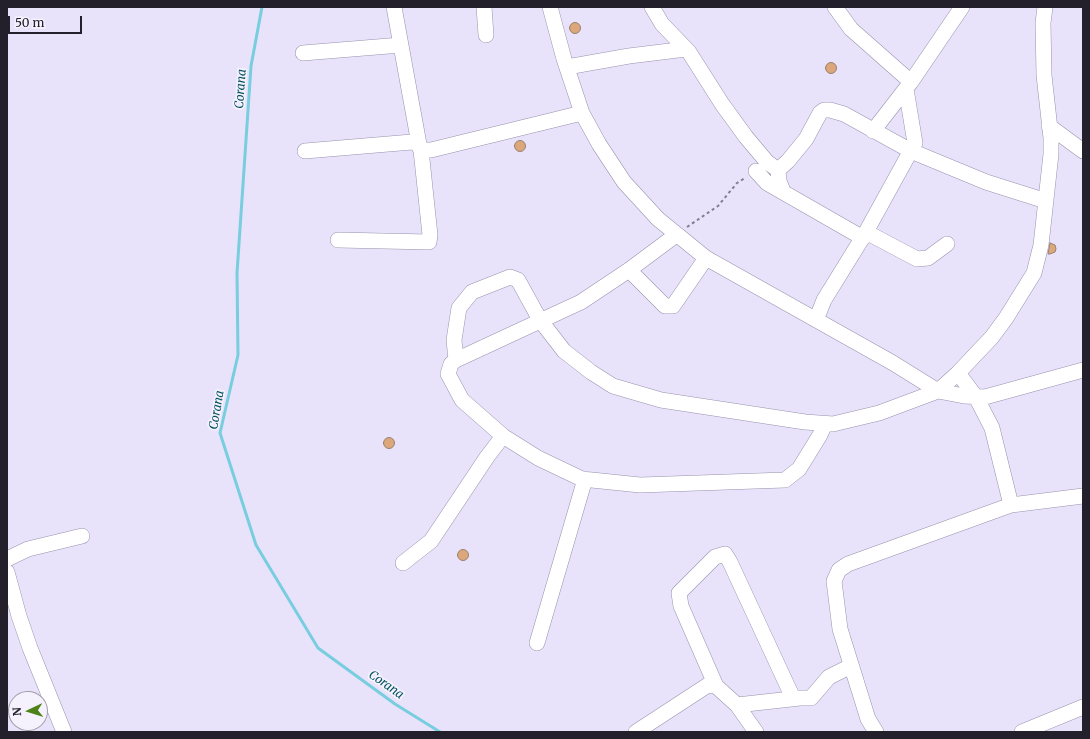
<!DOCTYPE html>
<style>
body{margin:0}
#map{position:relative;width:1090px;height:739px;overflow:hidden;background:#e8e3fa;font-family:Merriweather,serif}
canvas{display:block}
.frame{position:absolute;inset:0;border:8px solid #23202b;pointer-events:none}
.north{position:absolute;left:8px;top:691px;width:40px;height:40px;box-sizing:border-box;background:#f5f2fe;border:1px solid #a19eaa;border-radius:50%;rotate:266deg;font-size:11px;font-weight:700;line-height:16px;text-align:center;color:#23202b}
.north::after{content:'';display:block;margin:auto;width:14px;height:18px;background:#4d8218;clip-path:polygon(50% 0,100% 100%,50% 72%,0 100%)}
.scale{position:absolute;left:8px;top:16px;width:74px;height:18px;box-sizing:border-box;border:2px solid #23202b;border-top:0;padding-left:5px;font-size:12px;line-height:14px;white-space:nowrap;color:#23202b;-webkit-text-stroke:3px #f5f2fe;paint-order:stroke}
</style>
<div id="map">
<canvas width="1090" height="739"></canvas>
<div class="frame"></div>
<div class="north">N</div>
<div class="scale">50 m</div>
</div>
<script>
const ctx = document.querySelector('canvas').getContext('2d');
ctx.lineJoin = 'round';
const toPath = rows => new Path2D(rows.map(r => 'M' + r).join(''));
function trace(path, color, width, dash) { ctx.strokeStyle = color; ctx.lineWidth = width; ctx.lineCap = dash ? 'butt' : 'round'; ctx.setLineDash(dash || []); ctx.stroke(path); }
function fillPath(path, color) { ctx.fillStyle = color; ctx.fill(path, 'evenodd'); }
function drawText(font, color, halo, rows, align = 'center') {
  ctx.font = font + ' Merriweather,serif'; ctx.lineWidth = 3.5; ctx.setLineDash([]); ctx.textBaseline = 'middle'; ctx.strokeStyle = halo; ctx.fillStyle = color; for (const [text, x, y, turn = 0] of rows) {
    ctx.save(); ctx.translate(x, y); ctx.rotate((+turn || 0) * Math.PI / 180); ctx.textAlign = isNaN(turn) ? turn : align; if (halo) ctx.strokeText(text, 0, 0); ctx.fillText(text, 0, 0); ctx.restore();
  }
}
trace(toPath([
 [262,7,251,66,237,273,238,355,220,433,256,545,318,648,395,704,440,732]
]), '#78cddf', 3);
const building = toPath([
 '569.5 28a5.5 5.5 0 1 1 11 0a5.5 5.5 0 1 1-11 0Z',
 '825.5 68a5.5 5.5 0 1 1 11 0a5.5 5.5 0 1 1-11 0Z',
 '514.5 146a5.5 5.5 0 1 1 11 0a5.5 5.5 0 1 1-11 0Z',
 [1050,243,1055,245,1056,249,1055,252,1050,254,1048,254,1050,243],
 '383.5 443a5.5 5.5 0 1 1 11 0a5.5 5.5 0 1 1-11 0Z',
 '457.5 555a5.5 5.5 0 1 1 11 0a5.5 5.5 0 1 1-11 0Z'
]);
fillPath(building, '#dca77b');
trace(building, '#99816e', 1);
const minor = toPath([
 [394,7,419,144],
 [484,7,486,35],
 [550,7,564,59,582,113,599,144,624,182,658,219,706,258,893,363,938,391,964,396,985,397,1083,370],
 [652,7,662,24,689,52,722,104,746,137,767,162,778,170,779,181,783,191],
 [835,7,851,29,911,82],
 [303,53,401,45],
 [567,67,629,56,686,49],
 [1049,126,1083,151],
 [873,131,911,82,962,7],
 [305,151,412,142,417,143,421,150,431,150,582,113],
 [778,170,788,161,806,139,820,113,824,110,830,110,844,114,911,151,986,182,1046,201],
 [756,171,767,183,863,238],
 [866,232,917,259,928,258,947,244],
 [676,235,629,270,581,302,456,360,451,364,448,374,462,400,503,436,538,458,582,479,640,485,785,480,799,469,820,435,825,424],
 [338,240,429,242,430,235,421,150],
 [629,270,665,306,673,306,706,258],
 [816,320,824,300,866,232,915,143,906,89],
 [456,360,454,340,459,308,472,292,510,277,518,280,540,320,564,351,591,372,613,386,661,400,805,422,833,424,879,413,938,391,958,373,992,337,1006,318,1034,273,1041,245,1051,154,1051,138,1044,75,1043,23,1045,7],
 [958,373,976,397,992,428,1011,505],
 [7,559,28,549,82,536],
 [403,563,431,541,487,457,503,436],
 [7,572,19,616,30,648,64,732],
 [537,643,585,479],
 [716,686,681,606,679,593,715,557,725,554,730,562,793,698],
 [737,705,756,732],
 [636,732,708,685,716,686,737,705,800,698,811,698,829,677,851,666],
 [876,732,868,719,840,629,834,581,839,570,848,564,1011,505,1083,496],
 [1022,732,1083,707]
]);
trace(minor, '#9892ad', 16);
trace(toPath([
 [687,227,718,206,737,183,745,178]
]), '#827e8f', 2, [3, 3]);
trace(minor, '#fff', 15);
drawText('italic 12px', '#065461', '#f5f2fe', [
 ["Corana",241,89,-86],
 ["Corana",217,410,-80],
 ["Corana",386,685,35]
]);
</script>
